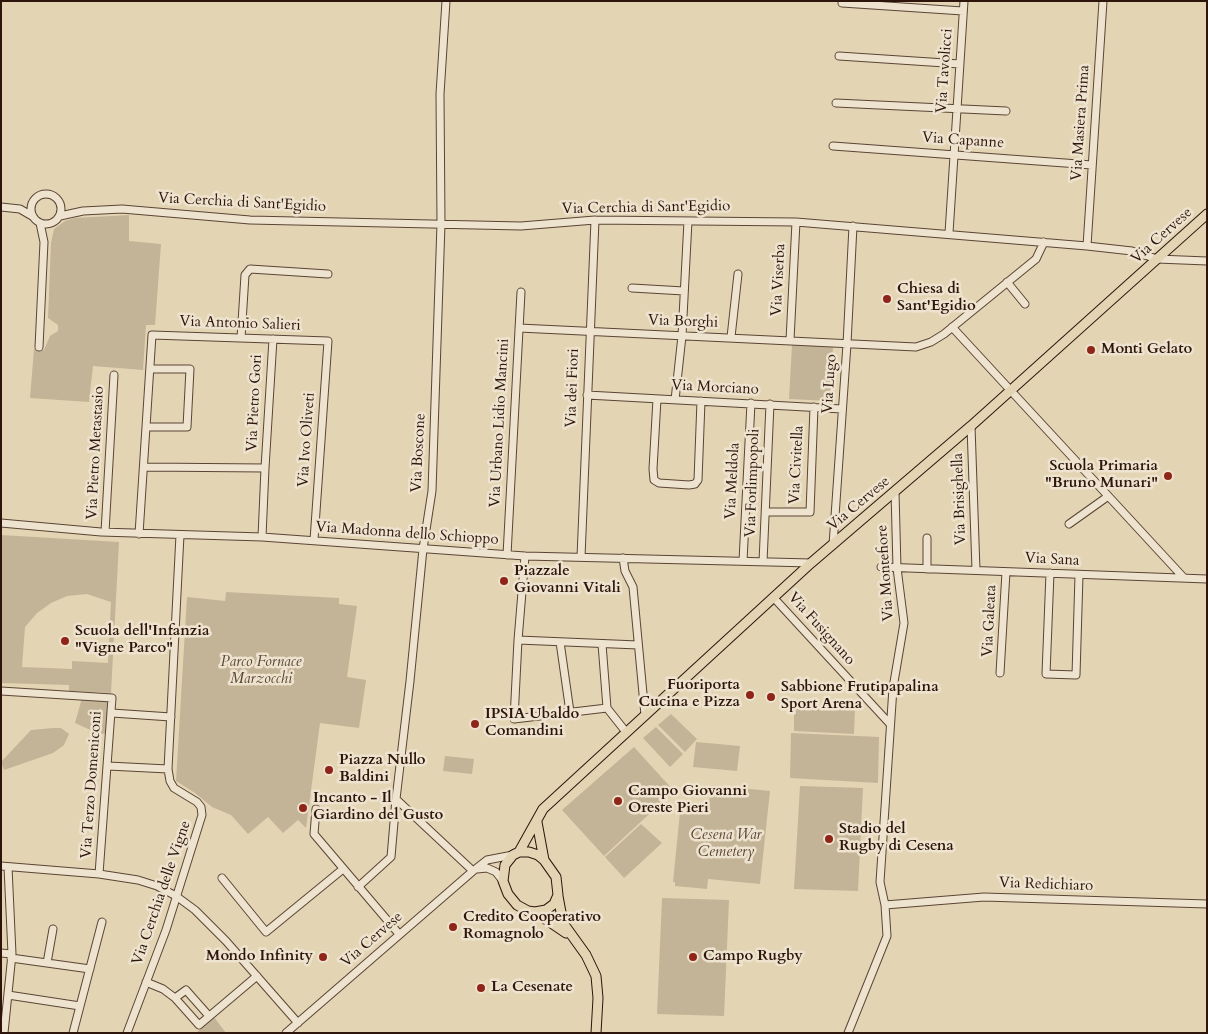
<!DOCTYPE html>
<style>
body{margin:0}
#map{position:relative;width:1208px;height:1034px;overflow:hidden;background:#e3d4b4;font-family:Cardo,serif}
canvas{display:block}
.frame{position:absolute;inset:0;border:2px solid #2d150b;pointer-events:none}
</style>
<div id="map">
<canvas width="1208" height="1034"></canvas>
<div class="frame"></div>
</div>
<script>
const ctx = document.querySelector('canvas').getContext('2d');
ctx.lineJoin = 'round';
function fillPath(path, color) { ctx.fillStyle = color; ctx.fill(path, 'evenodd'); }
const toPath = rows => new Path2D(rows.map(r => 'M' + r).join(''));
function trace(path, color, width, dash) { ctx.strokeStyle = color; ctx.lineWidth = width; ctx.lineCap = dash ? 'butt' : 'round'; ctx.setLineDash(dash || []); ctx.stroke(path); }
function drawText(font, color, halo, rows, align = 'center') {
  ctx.font = font + ' Cardo,serif'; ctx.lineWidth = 5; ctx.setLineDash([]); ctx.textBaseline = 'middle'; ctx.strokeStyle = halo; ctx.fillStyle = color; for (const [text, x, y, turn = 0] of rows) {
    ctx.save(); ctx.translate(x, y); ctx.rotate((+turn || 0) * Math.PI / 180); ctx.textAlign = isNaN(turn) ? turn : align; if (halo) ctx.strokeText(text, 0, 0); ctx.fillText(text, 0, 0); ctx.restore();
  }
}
fillPath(toPath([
 [129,215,129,241,161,244,155,325,146,325,143,370,93,366,89,402,30,398,34,349,44,350,50,336,58,331,58,325,48,318,51,243,54,229,65,221,75,218],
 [792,345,833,347,830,401,789,399],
 [1,535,119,542,111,693,69,691,69,685,1,683],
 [87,594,111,602,108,663,72,661,72,669,22,667,25,627,37,613,51,603,67,596],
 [226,592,339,598,339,604,357,606,347,677,366,680,359,728,320,723,306,828,298,820,283,833,268,817,248,834,231,815,212,807,195,793,176,781,187,597,225,601],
 [82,698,104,699,107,701,109,704,106,734,97,733,75,723],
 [794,704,855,707,854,734,794,731],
 [671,714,697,739,685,752,658,725],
 [656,727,683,754,670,767,643,738],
 [53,728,61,728,69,734,64,745,53,753,4,770,1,762,31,730],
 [791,733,879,737,878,783,790,778],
 [696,742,740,746,737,771,693,767],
 [634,747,674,791,604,856,562,810],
 [445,756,474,759,472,774,443,771],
 [711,785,770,791,760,884,708,879,707,889,675,886,675,882,673,882,680,812,708,814],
 [800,786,863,788,858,891,794,889],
 [641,824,662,843,624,878,605,857],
 [662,898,729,900,724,1016,657,1014],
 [214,1017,226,1033,196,1033]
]), '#c4b497');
const minor = toPath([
 [446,1,440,94,441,224,432,491,423,549,410,681,396,799,473,871],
 [842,3,963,11],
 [839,56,960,64],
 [836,103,1006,111],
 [833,146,1092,165],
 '31 209a15 15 0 1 1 30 0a15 15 0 1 1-30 0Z',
 [1,207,20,209,32,216],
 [60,216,83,211,122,209,250,220,521,226,595,220,796,222,1087,246,1132,251,1157,259,1207,261],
 [949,233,964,1],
 [1087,246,1103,1],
 [1007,282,1025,304],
 [632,288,684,291],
 [952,327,1184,578],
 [519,328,916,347,931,342,944,334,1036,259,1044,242],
 [731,337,738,274],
 [241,338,245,275,250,269,328,274],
 [790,340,796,222],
 [39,347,44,242,40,223],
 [587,395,842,409],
 [657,399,653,469,654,480,659,483,689,485,695,484,698,480,701,401],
 [675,400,682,336,688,221],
 [971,426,976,570],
 [146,427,187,427,190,369,150,369],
 [144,467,265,468,262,537],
 [265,468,273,339],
 [766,512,810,512,814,407],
 [1,523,101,532,262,537,525,556,811,563],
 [1069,524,1107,497],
 [105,532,114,375],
 [139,534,152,335,328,341,314,540],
 [927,538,927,569],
 [833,545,847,344,853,226],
 [507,555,521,292],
 [525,556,518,640,514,719,607,708],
 [581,557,595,220],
 [623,558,625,571,633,587,645,715],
 [743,561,751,403],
 [763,562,770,404],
 [881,567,1207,579],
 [1050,573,1046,674,1076,675,1079,575],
 [773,597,890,724],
 [518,640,638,645],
 [560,642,570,712],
 [602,644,607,708],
 [1000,673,1006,572],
 [1,691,112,698,99,874],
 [607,708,626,732],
 [112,713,171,717],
 [108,766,168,769],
 [316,809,314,834,399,934],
 [1,866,99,874,138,880,157,886,176,896,195,910,226,941,298,1023],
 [477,869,487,868,496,872,503,881],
 [222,878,266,932,343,869],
 [358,887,391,857,396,799],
 [885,905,984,897,1207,904],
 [1,953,12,954],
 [11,958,90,969],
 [47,963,53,929],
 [146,982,163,989,175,998,199,1025,257,976],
 [8,995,80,1006],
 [175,998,186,990,209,1016],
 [4,1033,12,954,8,867],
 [73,1033,102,922],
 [127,1033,166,930,202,815,201,807,197,802,174,788,170,781,168,769,180,535],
 [286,1033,473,871,487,860,513,855],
 [848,1033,887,936,885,905,880,882,893,688,904,623,897,568,895,492]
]);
const major = toPath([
 [537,822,544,860],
 [519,852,543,809,811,563,971,426,1207,214],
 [519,852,529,852,538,855,544,860,556,877,558,895,554,904,546,910,535,912,528,911,517,905,508,894,503,881,505,865,513,855,519,852],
 [558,896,563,923,586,955,596,976,598,998,596,1033],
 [535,912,566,933]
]);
trace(minor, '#5a4535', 9);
trace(major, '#2d150b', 11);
trace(minor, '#ede3ce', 7);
trace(major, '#e3d4b4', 9);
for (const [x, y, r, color] of [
 [887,299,5,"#8f2418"],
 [1091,350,5,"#8f2418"],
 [1168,476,5,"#8f2418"],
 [504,581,5,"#8f2418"],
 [65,641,5,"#8f2418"],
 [750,695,5,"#8f2418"],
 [771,697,5,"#8f2418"],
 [475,724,5,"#8f2418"],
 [329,770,5,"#8f2418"],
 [618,801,5,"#8f2418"],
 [303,808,5,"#8f2418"],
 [829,839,5,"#8f2418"],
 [453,927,5,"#8f2418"],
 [323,957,5,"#8f2418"],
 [693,957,5,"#8f2418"],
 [481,988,5,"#8f2418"]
]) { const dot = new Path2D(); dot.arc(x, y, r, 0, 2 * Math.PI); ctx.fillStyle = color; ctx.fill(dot); trace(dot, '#ede3ce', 2); }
drawText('15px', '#2d150b', '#ede3ce', [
 ["Via Tavolicci",945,71,-86],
 ["Via Masiera Prima",1081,123,-86],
 ["Via Capanne",963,141,4],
 ["Via Cerchia di Sant'Egidio",242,203,3],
 ["Via Cerchia di Sant'Egidio",646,208,-1],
 ["Via Cervese",1162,236,-42],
 ["Via Viserba",779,280,-87],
 ["Via Borghi",683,322,2],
 ["Via Antonio Salieri",240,324,2],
 ["Via Lugo",830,384,-86],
 ["Via dei Fiori",573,388,-88],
 ["Via Morciano",715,388,3],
 ["Via Pietro Gori",255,403,-87],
 ["Via Urbano Lidio Mancini",500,423,-87],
 ["Via Ivo Oliveti",307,440,-86],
 ["Via Pietro Metastasio",96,453,-87],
 ["Via Boscone",419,453,-87],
 ["Via Civitella",797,465,-87],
 ["Via Meldola",733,481,-87],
 ["Via Forlimpopoli",753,483,-88],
 ["Via Brisighella",960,499,-92],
 ["Via Cervese",859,504,-40],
 ["Via Madonna dello Schioppo",407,534,4],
 ["Via Sana",1052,560,3],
 ["Via Montefiore",886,573,-94],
 ["Via Galeata",990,621,-87],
 ["Via Fusignano",821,629,48],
 ["Via Terzo Domeniconi",92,785,-86],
 ["Via Redichiaro",1046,885,2],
 ["Via Cerchia delle Vigne",162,893,-71],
 ["Via Cervese",372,940,-41]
]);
drawText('bold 15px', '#2d150b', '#ede3ce', [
 ["Chiesa di",897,290],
 ["Sant'Egidio",897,307],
 ["Monti Gelato",1101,350],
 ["Scuola Primaria",1158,467,"right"],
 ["\"Bruno Munari\"",1158,484,"right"],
 ["Piazzale",514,572],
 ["Giovanni Vitali",514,589],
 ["Scuola dell'Infanzia",75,632],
 ["\"Vigne Parco\"",75,649],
 ["Fuoriporta",740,686,"right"],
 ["Cucina e Pizza",740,703,"right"],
 ["Sabbione Frutipapalina",781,688],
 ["Sport Arena",781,705],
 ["IPSIA Ubaldo",485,715],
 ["Comandini",485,732],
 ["Piazza Nullo",339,761],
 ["Baldini",339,778],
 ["Campo Giovanni",628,792],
 ["Oreste Pieri",628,809],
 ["Incanto - Il",313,799],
 ["Giardino del Gusto",313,816],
 ["Stadio del",839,830],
 ["Rugby di Cesena",839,847],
 ["Credito Cooperativo",463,918],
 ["Romagnolo",463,935],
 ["Mondo Infinity",313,957,"right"],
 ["Campo Rugby",703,957],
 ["La Cesenate",491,988]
], 'left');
drawText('italic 15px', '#5a4535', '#ede3ce', [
 ["Parco Fornace",261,663],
 ["Marzocchi",261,680],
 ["Cesena War",726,836],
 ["Cemetery",726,853]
]);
</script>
